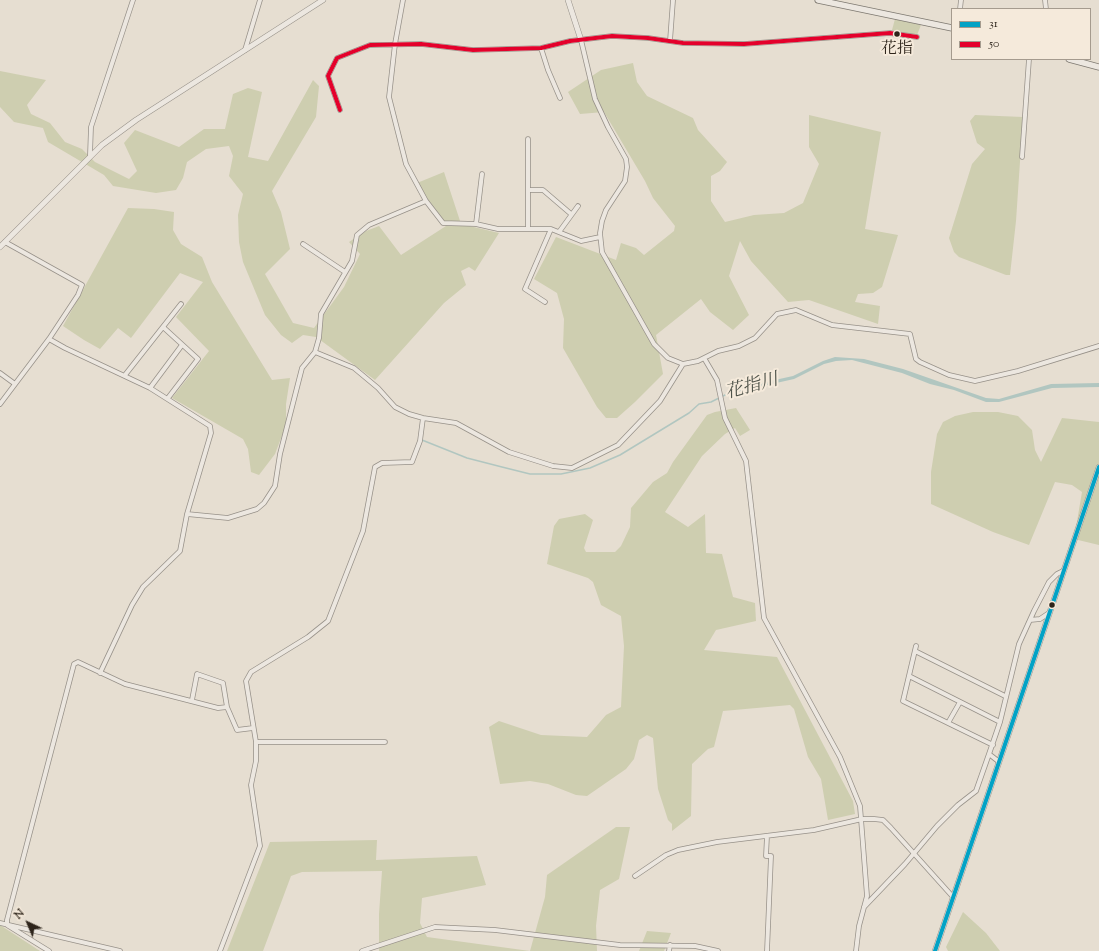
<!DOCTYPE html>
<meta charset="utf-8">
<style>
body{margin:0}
#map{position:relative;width:1099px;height:951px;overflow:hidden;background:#e6ded1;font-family:"Sorts Mill Goudy",serif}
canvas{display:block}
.legend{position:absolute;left:951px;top:8px;width:140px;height:52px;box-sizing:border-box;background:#f5eadb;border:1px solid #a59b8e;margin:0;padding:5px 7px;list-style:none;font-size:12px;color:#2d241a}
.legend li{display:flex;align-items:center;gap:8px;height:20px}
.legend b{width:20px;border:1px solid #a59b8e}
.north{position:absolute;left:8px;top:903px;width:40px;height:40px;-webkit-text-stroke:3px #f5eadb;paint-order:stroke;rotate:316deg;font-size:11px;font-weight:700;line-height:16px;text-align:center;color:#2d241a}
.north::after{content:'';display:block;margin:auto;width:14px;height:18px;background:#2d241a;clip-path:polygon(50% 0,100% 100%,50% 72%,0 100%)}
</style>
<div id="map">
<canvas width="1099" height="951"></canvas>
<ul class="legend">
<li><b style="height:5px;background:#02a2c5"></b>31</li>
<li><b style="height:5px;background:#e4002b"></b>50</li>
</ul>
<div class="north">N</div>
</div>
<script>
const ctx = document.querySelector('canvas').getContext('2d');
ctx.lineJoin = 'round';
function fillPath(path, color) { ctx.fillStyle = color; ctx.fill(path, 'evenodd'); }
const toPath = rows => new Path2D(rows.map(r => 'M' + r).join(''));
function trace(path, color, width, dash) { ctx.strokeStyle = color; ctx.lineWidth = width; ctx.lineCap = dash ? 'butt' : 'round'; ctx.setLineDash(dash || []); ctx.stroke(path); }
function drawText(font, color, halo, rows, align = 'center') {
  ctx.font = font + ' "Sorts Mill Goudy","Noto Serif JP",serif'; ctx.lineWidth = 4; ctx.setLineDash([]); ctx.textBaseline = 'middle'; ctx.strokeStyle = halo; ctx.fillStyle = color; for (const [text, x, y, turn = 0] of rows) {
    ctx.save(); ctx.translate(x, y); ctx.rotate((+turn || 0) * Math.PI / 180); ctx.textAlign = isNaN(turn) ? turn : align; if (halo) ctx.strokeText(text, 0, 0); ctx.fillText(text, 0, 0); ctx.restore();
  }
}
fillPath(toPath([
 [895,19,921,25,917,35,892,30],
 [633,63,637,82,647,96,693,118,698,130,727,162,720,171,711,176,711,201,725,222,754,215,784,213,803,203,819,164,809,147,809,115,881,132,865,229,898,235,882,287,873,293,858,294,855,302,880,306,878,324,809,300,788,302,751,261,740,241,729,276,749,315,733,330,710,312,701,299,656,335,663,374,635,402,617,418,606,418,597,407,563,348,564,319,557,293,534,279,556,237,616,260,621,243,636,248,644,255,674,231,675,226,653,198,645,181,604,112,580,114,568,92,601,70],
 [0,71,46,80,27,105,31,114,50,123,65,142,82,149,95,162,129,179,137,171,124,143,135,130,179,147,204,129,225,129,233,94,248,88,262,92,248,157,268,161,313,80,319,86,316,117,272,191,281,212,290,249,265,274,293,323,314,328,344,287,360,254,349,242,366,231,379,226,401,255,446,226,417,183,444,172,461,224,499,233,475,271,469,267,461,271,466,285,444,303,375,380,316,337,303,335,292,343,281,335,265,315,243,262,239,242,238,215,243,194,229,176,233,156,229,146,206,149,187,162,183,178,176,190,156,193,113,186,104,175,48,142,43,128,14,122,0,107],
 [975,115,1023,117,1016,221,1010,275,1006,275,959,257,954,252,949,238,972,164,985,149,977,143,970,121],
 [128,208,154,209,174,212,173,230,181,244,202,257,212,282,272,380,290,378,286,404,286,425,275,454,259,475,251,472,248,449,243,439,172,398,209,351,176,317,203,282,180,273,131,338,118,328,100,349,84,340,63,326],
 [736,408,750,430,740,436,735,428,725,434,702,456,665,512,688,527,705,514,706,553,722,554,733,597,755,603,756,621,716,630,704,650,777,657,853,801,855,814,828,820,821,779,808,757,794,709,790,705,723,711,714,747,708,749,692,764,691,816,672,831,672,824,668,820,658,789,653,738,647,735,639,740,634,759,626,769,587,796,576,795,548,784,530,781,500,784,489,727,499,721,541,735,587,737,606,715,621,707,624,646,621,616,601,605,593,582,588,578,547,564,554,526,559,519,585,514,593,520,584,548,586,552,615,552,621,546,630,527,631,508,653,482,667,473,673,462,707,415,715,412],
 [973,412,998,412,1018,416,1032,430,1035,450,1041,462,1062,418,1099,422,1099,545,1074,539,1082,492,1072,485,1055,482,1029,545,993,532,931,504,931,472,937,434,943,422,955,416],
 [616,827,630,827,619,879,600,890,596,926,597,951,379,951,379,914,382,871,302,872,291,876,263,951,227,951,270,842,377,840,376,860,477,856,486,885,422,898,420,923,427,937,530,951,545,897,547,875],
 [963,912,986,933,1000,951,948,951,946,947],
 [0,925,40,951,0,951],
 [647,931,671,933,664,951,639,951]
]), '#ceceb0');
fillPath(toPath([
 [835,357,864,359,903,369,986,398,999,399,1051,384,1099,383,1099,387,1052,388,999,402,986,402,954,390,930,384,902,373,852,360,836,361,824,364,794,379,736,392,734,389,793,376,823,361]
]), '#b1c6c0');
trace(toPath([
 [422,440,467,458,502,467,530,474,561,474,590,468,620,455,689,413,699,404,711,402,735,390]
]), '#b1c6c0', 1.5);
const minor = toPath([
 [403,0,395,44,389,97,406,164,426,201,443,223,476,224,498,229,551,229],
 [1045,0,1046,9],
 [960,9,961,0],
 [581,40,595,99,608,127,626,159,627,167,625,181,606,210,602,221,600,233,602,252,654,344,668,358,683,364],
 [670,41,673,0],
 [541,48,548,70,560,98],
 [245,50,260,0],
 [340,110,328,76,337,58,370,45,421,44,473,50,541,48,570,41,612,36,648,38,683,43,744,44,890,33,917,37],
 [90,155,91,127,133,0],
 [1022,157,1029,59],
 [528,190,543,190,571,214],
 [476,224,482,174],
 [528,229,528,139],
 [559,232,578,206],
 [303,244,345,272],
 [545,302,525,289,551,229,581,241,600,237],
 [163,327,198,359,168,398],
 [49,339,65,348,150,388,210,426,211,433,187,514],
 [315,352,319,338,321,314,352,261,357,235,369,225,426,201],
 [704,358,717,380,725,418,746,461,764,618,840,757,860,806,867,896,859,926,856,951],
 [0,373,15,384],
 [125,375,181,304],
 [150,388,182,345],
 [0,404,49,339,78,295,82,285,5,242],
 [1030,620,1040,619,1049,613],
 [916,646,903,701,993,745],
 [915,651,1005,696],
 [100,673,132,605,143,587,180,551,187,514,228,518,257,509,264,503,275,486,280,454,302,368,315,352,354,368,378,388,395,407,409,414,423,418,456,423,509,452,553,466,572,468,618,445,660,401,683,364,698,361,718,351,739,346,755,338,777,314,796,310,832,325,910,334,916,359,920,362,949,375,975,381,1018,371,1099,346],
 [909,676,1000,722],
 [192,700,197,674,223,683,227,707,237,730,253,728],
 [948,723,960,702],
 [256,742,385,742],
 [998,761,989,754,1000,722,1019,644,1034,611,1049,582,1057,574,1063,571],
 [635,876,666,855,678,850,717,842,814,830,862,819,874,819,883,820,891,828,953,897],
 [864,907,905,864,937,826,958,805,976,791,989,754],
 [0,923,120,951],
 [49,951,7,925,7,920,74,664,78,662,125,684,218,708,227,707],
 [220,951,260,846,251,785,256,761,256,742,246,681,251,672,308,637,328,621,363,531,375,467,382,463,412,462,420,441,423,418],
 [362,951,435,927,495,930,620,945,695,946,718,951],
 [669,951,670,945],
 [767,951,771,856,766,856,767,836]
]);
const tertiary = toPath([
 [568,0,581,40],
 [0,247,102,145,136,120,323,0],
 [935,951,1099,467]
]);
const secondary = toPath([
 [818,0,952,28],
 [1069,59,1099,67]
]);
trace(minor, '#979189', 5.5);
trace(tertiary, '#979189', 6);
trace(secondary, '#7d7870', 7);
trace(minor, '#ece7e0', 4);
trace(tertiary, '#ece7e0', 5);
trace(secondary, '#ece7e0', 5.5);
trace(toPath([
 [935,951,1099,467]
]), '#02a2c5', 4);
trace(toPath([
 [340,110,328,76,337,58,370,45,421,44,473,50,541,48,570,41,612,36,648,38,683,43,744,44,890,33,917,37]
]), '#e4002b', 4);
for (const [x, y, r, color] of [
 [897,34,3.5,"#2d241a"],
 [1052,605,3.5,"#2d241a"]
]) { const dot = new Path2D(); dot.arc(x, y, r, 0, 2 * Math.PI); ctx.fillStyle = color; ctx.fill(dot); trace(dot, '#f5eadb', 1.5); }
drawText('16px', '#2d241a', '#f5eadb', [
 ["花指",897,50]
]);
drawText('italic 18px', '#4e5249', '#f5eadb', [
 ["花指川",752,388,-15]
]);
</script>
